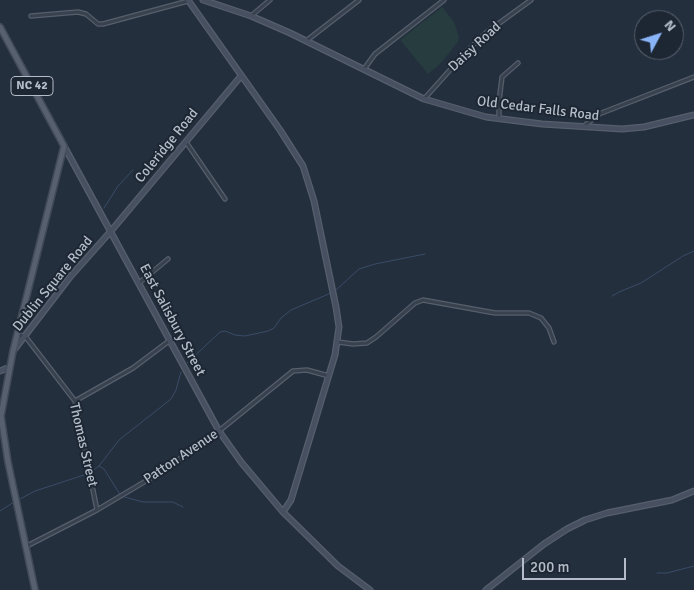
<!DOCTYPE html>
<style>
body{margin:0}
#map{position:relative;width:694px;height:590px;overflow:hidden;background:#242f3e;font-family:Signika,sans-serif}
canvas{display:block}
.north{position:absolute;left:634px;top:10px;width:50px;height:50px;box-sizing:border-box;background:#1d2633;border:1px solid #59626f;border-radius:50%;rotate:50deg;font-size:14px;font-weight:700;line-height:20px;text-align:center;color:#b4bcc9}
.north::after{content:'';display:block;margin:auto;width:18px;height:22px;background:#8ab4f8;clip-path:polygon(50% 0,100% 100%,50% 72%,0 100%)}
.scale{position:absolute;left:522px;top:558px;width:104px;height:22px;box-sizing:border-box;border:2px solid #b4bcc9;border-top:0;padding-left:6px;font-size:15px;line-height:18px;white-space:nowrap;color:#b4bcc9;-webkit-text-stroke:4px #1d2633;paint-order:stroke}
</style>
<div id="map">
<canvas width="694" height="590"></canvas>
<div class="north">N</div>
<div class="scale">200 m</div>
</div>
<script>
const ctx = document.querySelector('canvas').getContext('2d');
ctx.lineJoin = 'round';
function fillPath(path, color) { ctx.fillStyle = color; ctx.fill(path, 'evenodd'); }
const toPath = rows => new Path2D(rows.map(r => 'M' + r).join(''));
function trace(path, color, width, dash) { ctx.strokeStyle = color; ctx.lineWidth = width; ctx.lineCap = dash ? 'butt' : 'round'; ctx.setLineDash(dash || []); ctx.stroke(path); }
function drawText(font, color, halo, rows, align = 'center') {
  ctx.font = font + ' Signika,sans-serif'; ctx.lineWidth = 4; ctx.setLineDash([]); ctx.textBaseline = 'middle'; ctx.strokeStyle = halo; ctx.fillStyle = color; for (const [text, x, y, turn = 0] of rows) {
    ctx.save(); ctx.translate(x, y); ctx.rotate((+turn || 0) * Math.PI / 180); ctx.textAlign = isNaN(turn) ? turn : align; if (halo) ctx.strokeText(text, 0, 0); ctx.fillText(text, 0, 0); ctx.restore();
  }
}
fillPath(toPath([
 [442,7,454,22,459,37,458,42,440,64,428,74,401,41,401,39]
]), '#263c3f');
trace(toPath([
 [104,208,118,186,133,170],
 [336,290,359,269,375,264,425,254],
 [612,296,619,292,641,283,683,256,694,251],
 [187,363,220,332,225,331,235,335,245,336,268,331,274,328,281,318,291,310,331,293],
 [99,466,104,469,121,496,143,502,173,502,183,507],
 [91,472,99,466,119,440,171,399,176,390,181,372],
 [20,499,35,491,87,474],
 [0,511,14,502],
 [657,573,667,573,694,566]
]), '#394c67', 1);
const street = toPath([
 [31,16,78,12,86,14,98,24,103,24,188,1],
 [251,16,270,0],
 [306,41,359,0],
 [364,69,375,54,444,0],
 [424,99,467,51,487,32,531,0],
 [499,118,499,102,502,77,518,63],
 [583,127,599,114,694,77],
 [186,142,225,199],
 [139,283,168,259],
 [17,335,25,336,75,401,97,510],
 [338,342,353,344,367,343,376,337,415,303,423,300,495,313,529,313,541,318,549,328,554,342],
 [75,401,133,368,169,341],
 [27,546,97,510,161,472,219,431,293,371,307,370,329,376]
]);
const secondary = toPath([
 [188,0,280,130,303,166,314,201,336,307,339,327,335,355,291,500,283,512],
 [203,0,251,16,290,33,424,99,486,117,542,124,622,129,644,127,694,115],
 [64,146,219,431,241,462,283,512,338,566,370,590],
 [14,350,70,277,111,231,241,76],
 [0,371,10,367],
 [486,590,544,544,567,529,585,520,607,513,672,500,694,491]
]);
const primary = toPath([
 [0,27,64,146,13,351,1,416,8,462,35,590]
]);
trace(street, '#565f6c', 5.5);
trace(secondary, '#565f6c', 7);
trace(primary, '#414a57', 8);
trace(street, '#38414e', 3);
trace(secondary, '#465061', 4.5);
trace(primary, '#56606e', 5);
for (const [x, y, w] of [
 [32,86,42]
]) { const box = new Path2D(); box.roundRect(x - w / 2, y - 9.5, w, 19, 4); ctx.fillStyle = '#1d2633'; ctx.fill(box); trace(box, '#b4bcc9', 1); }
drawText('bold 12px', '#b4bcc9', null, [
 ["NC 42",32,86]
]);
drawText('14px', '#b4bcc9', '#1d2633', [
 ["Daisy Road",475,47,-43],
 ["Old Cedar Falls Road",538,109,7],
 ["Coleridge Road",167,146,-51],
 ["Dublin Square Road",53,284,-51],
 ["East Salisbury Street",172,320,62],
 ["Thomas Street",83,445,77],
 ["Patton Avenue",181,457,-34]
]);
</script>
